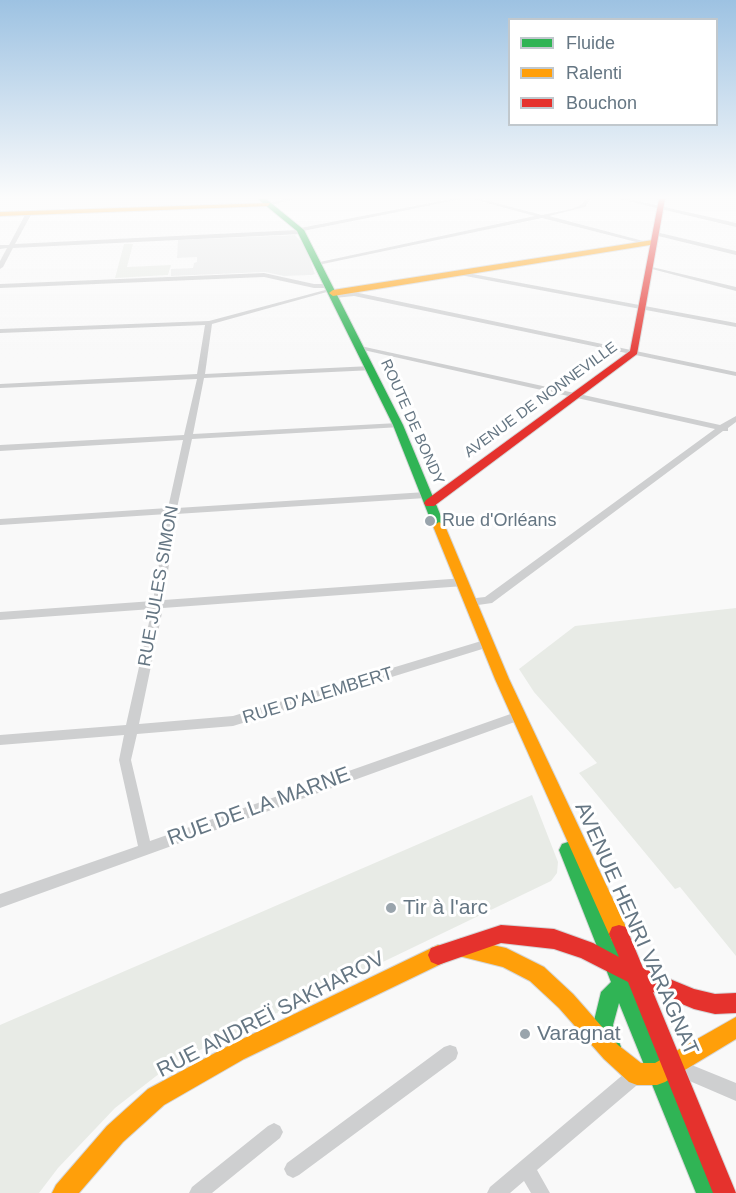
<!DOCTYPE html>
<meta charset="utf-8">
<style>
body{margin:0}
#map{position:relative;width:736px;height:1193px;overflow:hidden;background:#f9f9f9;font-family:Helvetica,sans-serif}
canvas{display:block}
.legend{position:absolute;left:508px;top:18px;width:210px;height:108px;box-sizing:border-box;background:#fff;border:2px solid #c1c8cd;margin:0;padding:8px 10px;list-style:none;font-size:18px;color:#657683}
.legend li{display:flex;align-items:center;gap:12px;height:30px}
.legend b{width:30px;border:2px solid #c1c8cd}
</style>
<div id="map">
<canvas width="736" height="1193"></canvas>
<ul class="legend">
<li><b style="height:8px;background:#30b455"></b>Fluide</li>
<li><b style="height:8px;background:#ff9f0a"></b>Ralenti</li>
<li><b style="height:8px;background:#e5322d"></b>Bouchon</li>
</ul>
</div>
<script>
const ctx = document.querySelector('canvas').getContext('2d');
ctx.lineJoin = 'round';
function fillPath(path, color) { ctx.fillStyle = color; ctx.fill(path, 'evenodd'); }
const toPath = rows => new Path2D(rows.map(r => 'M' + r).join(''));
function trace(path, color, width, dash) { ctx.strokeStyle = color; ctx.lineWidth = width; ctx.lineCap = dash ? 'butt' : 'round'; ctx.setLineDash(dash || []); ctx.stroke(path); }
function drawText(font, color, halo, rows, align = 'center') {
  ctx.font = font + ' Helvetica,sans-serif'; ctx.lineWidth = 6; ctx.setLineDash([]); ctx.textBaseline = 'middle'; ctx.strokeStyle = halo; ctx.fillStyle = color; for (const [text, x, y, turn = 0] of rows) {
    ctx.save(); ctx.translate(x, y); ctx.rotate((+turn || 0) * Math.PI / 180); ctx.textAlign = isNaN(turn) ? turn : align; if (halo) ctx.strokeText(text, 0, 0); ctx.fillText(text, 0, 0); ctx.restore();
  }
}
fillPath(toPath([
 [295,235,305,246,315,274,312,275,284,276,265,272,171,276,171,269,193,268,194,263,197,262,197,257,177,258,178,240]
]), '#e8e9e9');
fillPath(toPath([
 [124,244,133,244,127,267,171,265,168,275,115,278],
 [736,608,736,956,680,887,675,889,579,773,597,763,534,692,519,669,575,626],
 [532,795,558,862,557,873,551,881,173,1063,115,1108,58,1168,39,1193,0,1193,0,1025]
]), '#e8ebe6');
const fast = toPath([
 [258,199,266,199,304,230,403,425,445,526,443,529,439,530,433,526,393,425,297,231,258,199],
 [568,842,574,844,577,850,625,970,629,968,636,971,639,978,633,988,720,1193,696,1193,619,1003,613,1025,621,1047,617,1054,610,1058,603,1054,593,1025,601,992,611,982,559,850,562,844,568,842]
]);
const slow = toPath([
 [270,203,268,206,0,216,0,212,270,203],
 [653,240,656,240,656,244,333,296,329,293,333,290,653,240],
 [439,522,445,526,509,679,626,927,629,934,626,941,619,943,612,941,495,679,433,526,439,522],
 [462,938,506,948,544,967,573,994,618,1045,641,1063,655,1063,736,1017,736,1039,665,1082,657,1085,637,1085,629,1082,604,1059,559,1008,530,981,503,967,455,955,452,948,455,941,462,938],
 [438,945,445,948,448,955,445,962,244,1059,164,1105,123,1142,79,1193,52,1193,56,1185,107,1126,148,1089,230,1045,438,945]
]);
const jam = toPath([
 [659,199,665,199,637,354,434,506,426,506,424,503,426,500,630,351,659,199],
 [501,925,554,929,593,943,619,957,609,934,612,927,619,925,626,927,643,968,694,989,715,994,736,993,736,1013,715,1014,694,1009,653,992,736,1193,713,1193,628,982,581,958,554,949,501,943,438,965,431,962,428,955,431,948,501,925]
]);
trace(fast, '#d5d6d7', 2);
trace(slow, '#d5d6d7', 2);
trace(jam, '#d5d6d7', 2);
fillPath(toPath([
 [284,199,295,199,268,206,265,204,284,199],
 [451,199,462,199,303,231,301,234,13,248,3,267,0,269,0,261,7,248,0,249,0,245,9,245,26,213,29,211,32,213,15,244,297,230,300,228,451,199],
 [472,199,481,199,542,215,571,209,581,205,586,199,591,199,585,207,549,216,647,242,644,244,542,218,318,265,315,263,535,216,472,199],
 [619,199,629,199,736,223,736,227,619,199],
 [656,232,736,251,736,255,654,235,653,234,656,232],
 [648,266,736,287,736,291,648,268,648,266],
 [462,272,736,323,736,327,460,275,459,274,462,272],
 [264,273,314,284,329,284,332,286,329,288,314,288,264,277,0,288,0,284,264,273],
 [329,289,334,290,212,324,205,374,371,366,375,368,374,370,204,378,193,434,398,423,402,425,401,427,192,439,177,508,426,492,431,495,426,498,176,514,164,600,464,578,469,582,464,586,163,608,139,724,233,716,488,639,492,640,494,643,492,646,233,726,137,734,131,760,150,841,519,711,523,713,525,716,523,719,0,908,0,894,138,846,119,760,124,735,0,745,0,735,126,725,152,609,0,620,0,612,153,601,167,514,0,525,0,519,168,508,183,440,0,451,0,445,184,435,197,379,0,388,0,384,197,374,205,325,0,333,0,329,209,321,329,289],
 [354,292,736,372,736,376,354,296,335,298,332,296,335,294,354,292],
 [356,345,720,425,736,416,736,422,728,428,728,431,723,431,492,603,471,606,466,602,467,599,485,597,715,429,359,349,355,347,356,345],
 [450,1045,456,1047,458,1053,456,1059,299,1175,293,1178,287,1175,284,1169,287,1163,444,1047,450,1045],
 [677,1059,736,1083,736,1101,671,1073,669,1067,671,1061,677,1059],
 [637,1066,643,1068,645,1074,643,1080,537,1170,550,1193,531,1193,524,1181,510,1193,487,1193,490,1187,631,1068,637,1066],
 [274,1123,280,1126,283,1132,280,1138,212,1193,189,1193,192,1187,268,1126,274,1123]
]), '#cecfd0');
fillPath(fast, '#30b455');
fillPath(slow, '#ff9f0a');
fillPath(jam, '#e5322d');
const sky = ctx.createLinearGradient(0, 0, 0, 366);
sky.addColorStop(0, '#9dc2e2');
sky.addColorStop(0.54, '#fcfcfc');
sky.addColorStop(1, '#fcfcfc00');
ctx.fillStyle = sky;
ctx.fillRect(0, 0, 736, 366);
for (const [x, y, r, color] of [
 [430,521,6,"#99a4ac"],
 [391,908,6,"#99a4ac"],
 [525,1034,6,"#99a4ac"]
]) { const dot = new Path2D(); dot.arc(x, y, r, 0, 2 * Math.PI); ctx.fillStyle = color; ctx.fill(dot); trace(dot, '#fff', 2); }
drawText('15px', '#657683', '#fff', [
 ["AVENUE DE NONNEVILLE",541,400,-36],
 ["ROUTE DE BONDY",412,422,66]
]);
drawText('18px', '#657683', '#fff', [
 ["Rue d'Orléans",442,521]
], 'left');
drawText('18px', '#657683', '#fff', [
 ["RUE JULES SIMON",159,586,-80],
 ["RUE D'ALEMBERT",318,696,-17]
]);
drawText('21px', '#657683', '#fff', [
 ["RUE DE LA MARNE",259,807,-20],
 ["AVENUE HENRI VARAGNAT",636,929,66],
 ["RUE ANDREÏ SAKHAROV",271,1015,-27]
]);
drawText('21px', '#657683', '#fff', [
 ["Tir à l'arc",403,908],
 ["Varagnat",537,1034]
], 'left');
</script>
